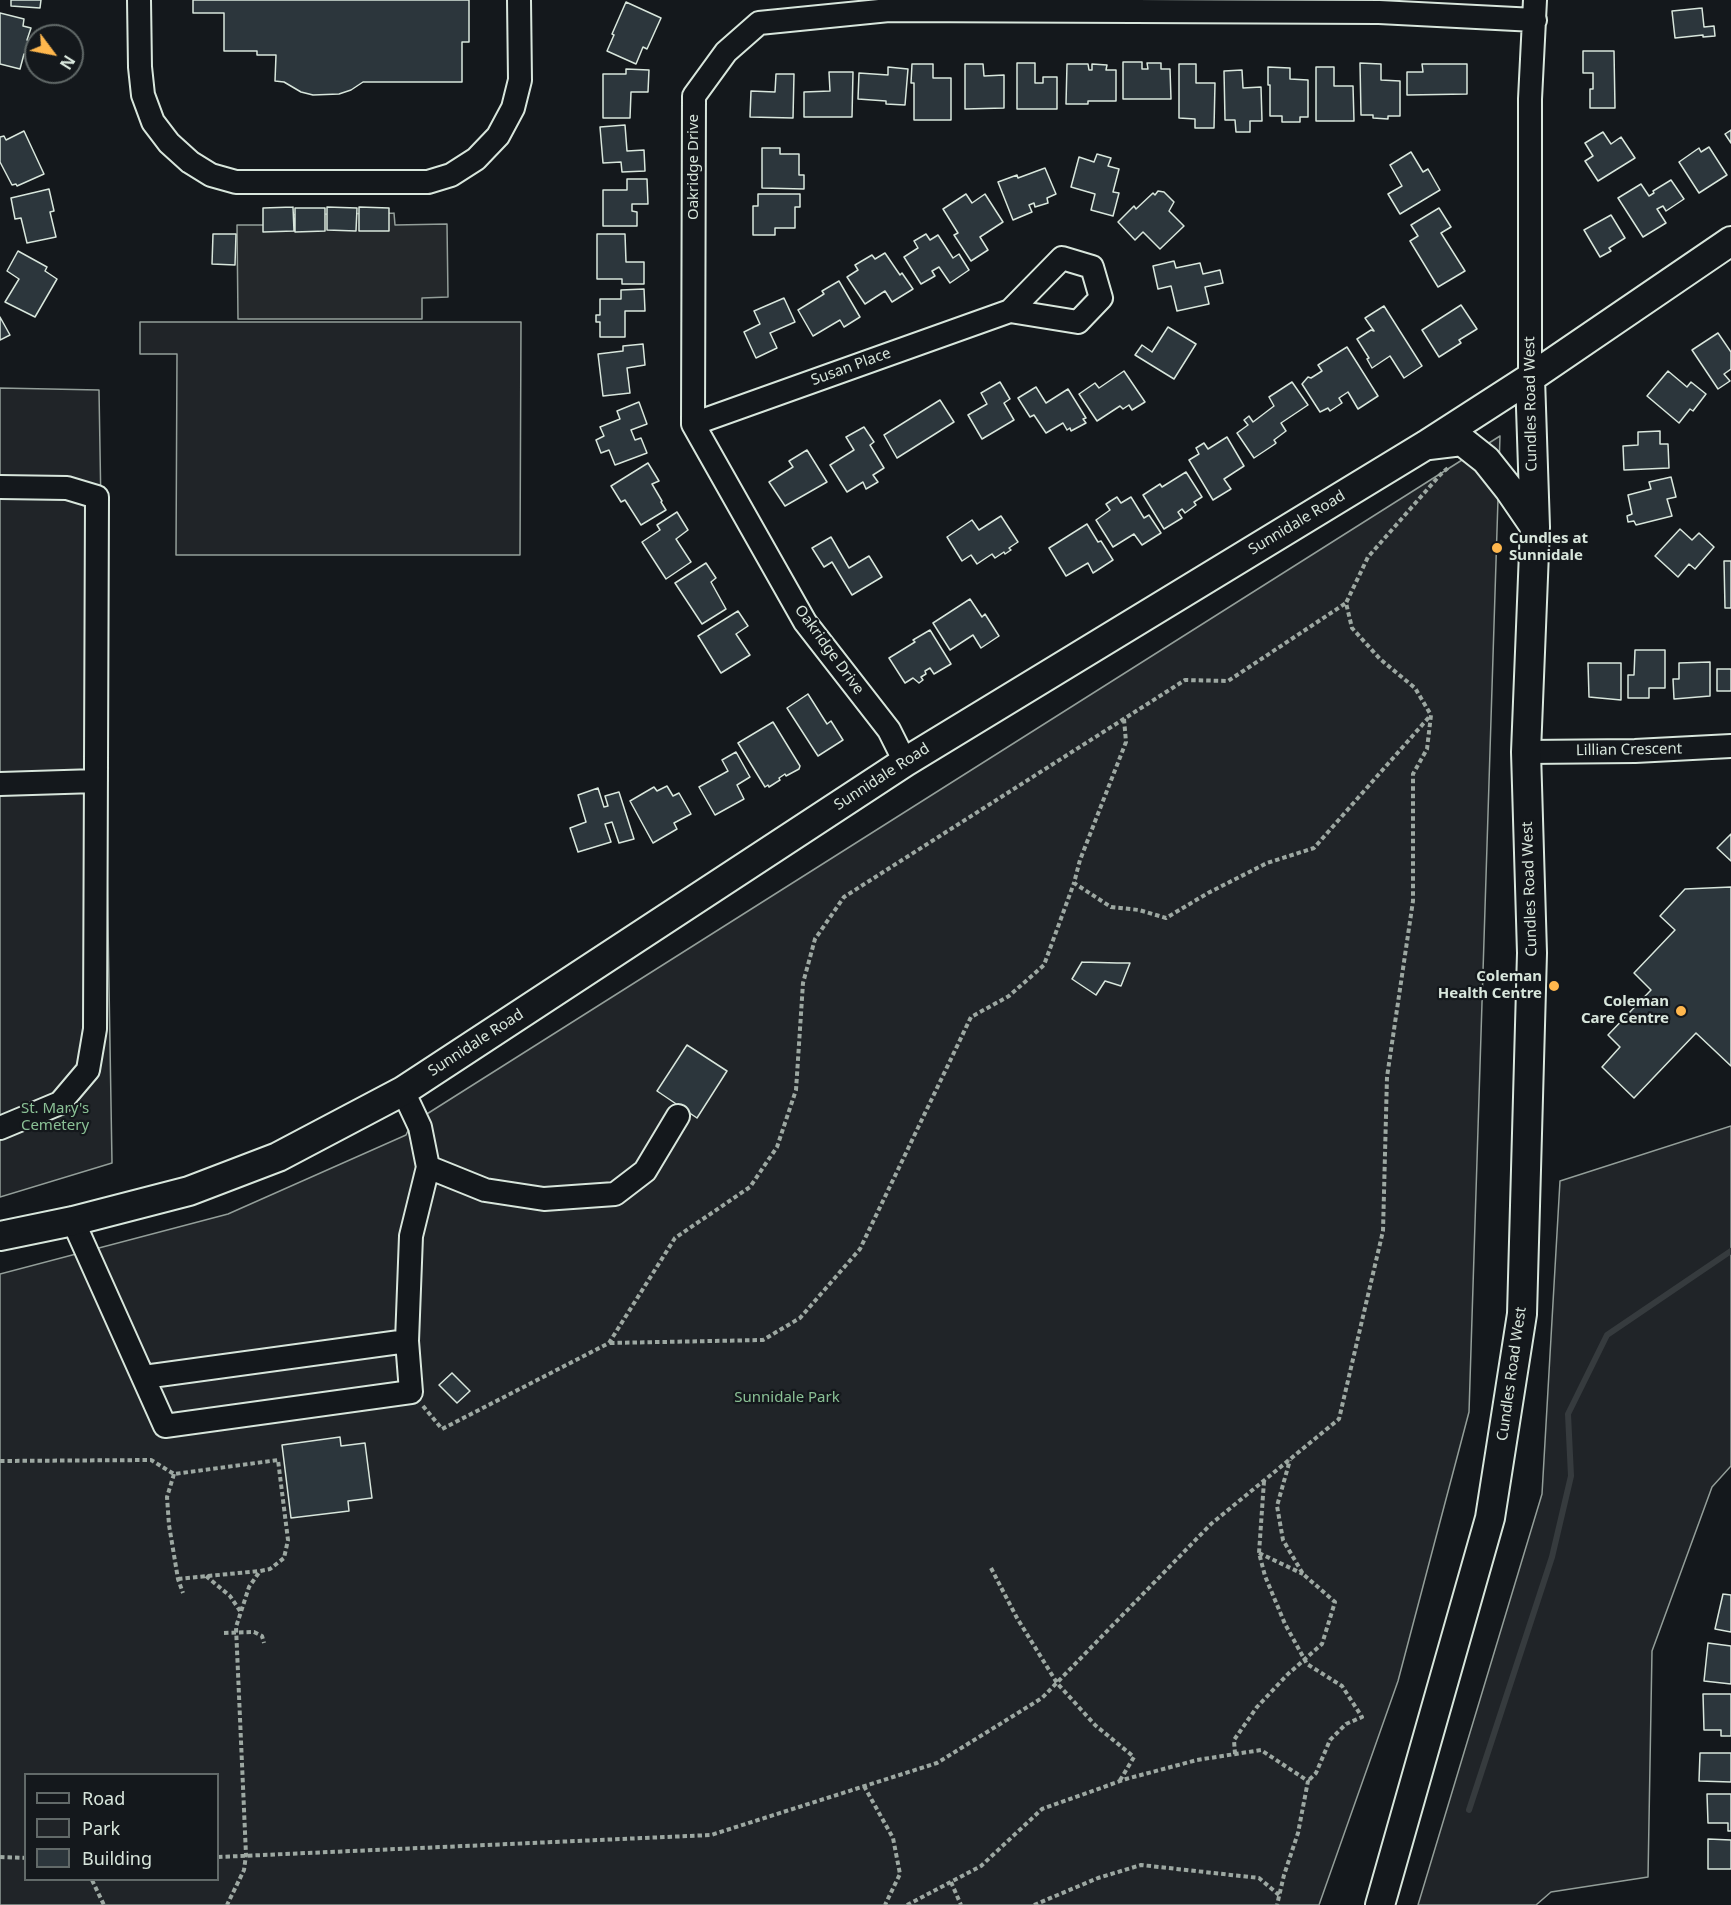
<!DOCTYPE html>
<style>
body{margin:0}
#map{position:relative;width:1731px;height:1905px;overflow:hidden;background:#14181c;font-family:"Noto Sans",sans-serif}
canvas{display:block}
.legend{position:absolute;left:24px;top:1773px;width:195px;height:108px;box-sizing:border-box;background:#14181c;border:2px solid #626a69;margin:0;padding:8px 10px;list-style:none;font-size:18px;color:#d8e6dc}
.legend li{display:flex;align-items:center;gap:12px;height:30px}
.legend b{width:30px;border:2px solid #626a69}
.north{position:absolute;left:24px;top:24px;width:60px;height:60px;box-sizing:border-box;background:#14181c;border:2px solid #626a69;border-radius:50%;rotate:122deg;font-size:16px;font-weight:700;line-height:24px;text-align:center;color:#d8e6dc}
.north::after{content:'';display:block;margin:auto;width:21px;height:27px;background:#ffb74d;clip-path:polygon(50% 0,100% 100%,50% 72%,0 100%)}
</style>
<div id="map">
<canvas width="1731" height="1905"></canvas>
<ul class="legend">
<li><b style="height:8px;background:#14181c"></b>Road</li>
<li><b style="height:16px;background:#202428"></b>Park</li>
<li><b style="height:16px;background:#2c363c"></b>Building</li>
</ul>
<div class="north">N</div>
</div>
<script>
const ctx = document.querySelector('canvas').getContext('2d');
ctx.lineJoin = 'round';
function fillPath(path, color) { ctx.fillStyle = color; ctx.fill(path, 'evenodd'); }
const toPath = rows => new Path2D(rows.map(r => 'M' + r).join(''));
function trace(path, color, width, dash) { ctx.strokeStyle = color; ctx.lineWidth = width; ctx.lineCap = dash ? 'butt' : 'round'; ctx.setLineDash(dash || []); ctx.stroke(path); }
function drawText(font, color, halo, rows, align = 'center') {
  ctx.font = font + ' "Noto Sans",sans-serif'; ctx.lineWidth = 4.5; ctx.setLineDash([]); ctx.textBaseline = 'middle'; ctx.strokeStyle = halo; ctx.fillStyle = color; for (const [text, x, y, turn = 0] of rows) {
    ctx.save(); ctx.translate(x, y); ctx.rotate((+turn || 0) * Math.PI / 180); ctx.textAlign = isNaN(turn) ? turn : align; if (halo) ctx.strokeText(text, 0, 0); ctx.fillText(text, 0, 0); ctx.restore();
  }
}
const green = toPath([
 [140,322,521,322,520,555,176,555,177,354,140,354,140,322],
 [0,388,99,390,112,1163,0,1197,0,388],
 [1500,436,1469,1412,1398,1681,1319,1905,0,1905,0,1274,228,1214,406,1135,411,1124,1500,436],
 [26,1774,218,1774,218,1880,26,1880,26,1774],
 [1731,1126,1731,1466,1712,1487,1652,1651,1648,1877,1551,1892,1536,1905,1418,1905,1542,1494,1560,1181,1731,1126]
]);
fillPath(green, '#202428');
trace(green, '#939e99', 1.5);
const parking = toPath([
 [394,213,395,225,447,224,448,297,422,298,422,319,238,319,237,225,272,225,272,215,394,213]
]);
fillPath(parking, '#24282b');
trace(parking, '#939e99', 1.5);
trace(toPath([
 [1469,1810,1552,1557,1571,1476,1568,1414,1607,1335,1731,1251]
]), '#363b3e', 6);
const building = toPath([
 [11,0,41,0,40,8,11,6,11,0],
 [193,0,469,0,469,42,462,42,462,82,363,82,351,90,339,94,313,95,301,92,284,82,275,81,276,55,257,55,257,51,224,51,224,13,193,13,193,0],
 [626,2,661,18,647,49,643,47,636,64,607,51,614,35,612,34,626,2],
 [1702,8,1704,27,1714,26,1715,36,1703,37,1703,35,1675,38,1672,11,1702,8],
 [0,13,24,19,23,26,31,28,27,40,34,42,31,56,24,54,20,69,0,64,0,13],
 [1583,51,1614,51,1615,108,1590,108,1590,89,1593,89,1593,73,1583,73,1583,51],
 [1123,62,1142,62,1142,69,1148,69,1147,63,1161,63,1161,69,1170,69,1171,99,1123,99,1123,62],
 [1017,63,1035,63,1035,83,1043,83,1043,77,1057,77,1057,109,1017,109,1017,63],
 [1360,63,1381,64,1381,80,1400,81,1400,116,1388,116,1388,119,1373,118,1373,115,1361,115,1360,63],
 [912,64,933,64,933,78,951,78,951,120,914,120,914,83,911,83,912,64],
 [965,64,983,64,984,76,1004,75,1004,108,965,109,965,64],
 [1067,64,1088,64,1089,70,1092,70,1092,64,1107,65,1106,70,1116,70,1116,101,1088,101,1088,104,1066,104,1067,64],
 [1179,64,1196,64,1196,83,1215,83,1214,128,1195,128,1195,119,1179,118,1179,64],
 [1422,64,1467,64,1467,94,1407,95,1407,72,1423,72,1422,64],
 [888,67,908,69,905,105,886,104,886,101,858,99,859,73,888,75,888,67],
 [1268,67,1290,68,1290,79,1308,80,1308,117,1300,117,1300,122,1282,122,1282,116,1270,116,1270,85,1268,85,1268,67],
 [1316,67,1334,67,1334,86,1353,86,1354,121,1316,121,1316,67],
 [626,69,649,70,648,92,631,92,630,118,603,118,603,74,626,74,626,69],
 [1242,70,1243,88,1261,87,1262,121,1250,121,1250,132,1236,132,1235,120,1225,120,1224,71,1242,70],
 [829,72,853,72,852,117,804,117,804,92,830,91,829,72],
 [776,74,794,74,793,118,750,117,751,91,775,92,776,74],
 [625,125,627,151,644,150,645,171,622,172,621,162,603,163,600,127,625,125],
 [1731,130,1731,143,1725,134,1731,130],
 [24,131,44,174,17,186,16,184,12,185,0,162,0,137,4,136,6,140,24,131],
 [1603,132,1611,144,1621,137,1635,158,1598,181,1585,161,1593,156,1585,143,1603,132],
 [1709,147,1727,175,1699,193,1679,162,1699,148,1701,152,1709,147],
 [762,148,780,148,780,154,799,154,799,175,804,175,804,189,762,188,762,148],
 [1411,152,1423,172,1428,169,1440,190,1400,214,1388,194,1402,186,1390,165,1411,152],
 [1097,154,1111,158,1108,166,1119,169,1113,192,1119,193,1113,216,1091,210,1095,194,1071,187,1079,157,1094,162,1097,154],
 [1045,168,1056,194,1047,198,1048,203,1035,207,1034,203,1029,205,1032,212,1013,220,998,182,1017,175,1018,178,1045,168],
 [627,179,647,179,648,204,632,204,632,211,637,212,637,226,603,226,603,190,627,190,627,179],
 [1671,180,1684,199,1666,211,1663,206,1657,209,1666,223,1643,237,1618,198,1641,184,1649,196,1654,193,1653,191,1671,180],
 [49,189,54,211,50,212,56,237,27,243,21,218,15,219,11,198,49,189],
 [1158,191,1164,192,1174,202,1169,211,1184,226,1160,249,1143,232,1135,240,1118,222,1134,206,1136,209,1153,193,1155,195,1158,191],
 [758,194,800,194,800,207,795,207,795,228,775,228,775,235,753,235,753,206,758,206,758,194],
 [966,194,972,203,985,194,1003,222,980,237,988,250,971,261,954,235,958,233,943,209,966,194],
 [293,207,294,231,263,232,263,208,293,207],
 [327,207,357,208,356,231,327,230,327,207],
 [359,207,389,208,389,231,359,231,359,207],
 [295,208,325,208,325,231,295,232,295,208],
 [1439,208,1451,227,1441,233,1465,271,1438,287,1410,241,1418,236,1411,225,1439,208],
 [1611,215,1625,238,1609,248,1611,251,1600,257,1584,230,1611,215],
 [213,234,236,234,235,265,212,264,213,234],
 [597,234,625,234,626,262,644,262,644,284,622,284,622,279,597,279,597,234],
 [926,234,930,240,938,235,953,258,959,254,969,270,950,283,939,267,932,271,935,276,921,284,904,257,918,248,914,241,926,234],
 [18,251,47,267,45,271,57,279,35,317,5,302,19,279,7,271,18,251],
 [885,253,900,275,902,273,913,289,892,302,885,291,865,304,847,277,858,270,855,265,872,255,875,259,885,253],
 [1174,261,1176,268,1200,263,1203,274,1220,270,1223,283,1205,287,1209,304,1177,311,1171,286,1158,289,1153,266,1174,261],
 [839,281,860,317,844,327,840,320,813,336,798,310,824,294,822,291,839,281],
 [644,289,645,311,625,311,625,337,600,337,600,322,596,322,596,315,600,315,600,299,621,299,621,290,644,289],
 [784,298,795,322,770,333,777,348,756,358,744,332,760,324,754,311,784,298],
 [1461,305,1477,329,1459,340,1461,343,1439,357,1422,330,1461,305],
 [1384,306,1422,366,1404,378,1390,356,1372,368,1367,359,1369,358,1357,339,1371,330,1374,331,1365,318,1384,306],
 [0,317,10,335,0,340,0,317],
 [1168,327,1196,344,1174,379,1135,355,1142,345,1152,352,1168,327],
 [1718,333,1731,352,1731,369,1724,374,1730,381,1718,389,1692,350,1718,333],
 [643,344,645,365,627,368,630,393,603,396,598,354,623,351,623,346,643,344],
 [1347,347,1378,396,1358,409,1348,392,1339,398,1342,403,1330,411,1328,408,1320,412,1302,384,1308,377,1311,378,1322,371,1318,365,1347,347],
 [1124,371,1145,402,1132,410,1129,405,1123,409,1120,406,1097,421,1079,394,1095,383,1099,388,1124,371],
 [1668,371,1687,387,1691,382,1706,394,1693,411,1690,409,1679,423,1647,396,1668,371],
 [1000,382,1010,399,1004,403,1014,420,982,439,968,415,987,404,981,393,1000,382],
 [1292,382,1308,405,1281,423,1286,431,1274,440,1276,443,1275,444,1254,458,1237,433,1248,425,1244,420,1249,416,1253,422,1274,406,1269,397,1292,382],
 [1036,387,1046,403,1068,389,1086,418,1083,419,1086,423,1071,431,1070,428,1067,430,1063,423,1046,433,1034,415,1030,417,1018,398,1036,387],
 [940,400,954,422,897,458,884,435,940,400],
 [639,402,647,424,631,430,635,440,641,438,647,453,615,465,609,450,601,453,596,440,604,436,600,427,620,419,617,411,639,402],
 [864,427,874,442,870,445,884,468,873,475,878,482,866,489,863,482,847,492,830,465,854,450,846,437,864,427],
 [1660,431,1660,444,1668,444,1669,468,1624,470,1623,446,1638,445,1638,432,1660,431],
 [1227,437,1244,466,1224,479,1231,489,1213,500,1189,460,1199,454,1196,448,1204,443,1208,449,1227,437],
 [807,450,827,482,785,506,769,482,793,467,789,461,807,450],
 [648,463,659,481,652,484,662,501,661,502,666,510,641,525,625,500,621,502,611,486,648,463],
 [1186,472,1202,497,1194,502,1196,505,1185,513,1182,509,1178,512,1182,518,1164,529,1143,495,1160,484,1162,487,1186,472],
 [1671,477,1676,497,1667,499,1672,516,1636,525,1634,521,1628,522,1627,516,1632,514,1628,495,1651,489,1649,482,1671,477],
 [1117,497,1121,503,1131,497,1144,518,1149,515,1161,533,1142,545,1134,534,1113,547,1096,520,1110,510,1106,504,1117,497],
 [677,512,688,530,676,539,691,562,666,579,642,542,660,530,657,525,677,512],
 [1001,516,1018,542,1009,548,1011,550,1005,554,1004,552,995,558,992,554,977,564,971,555,962,561,947,537,972,520,979,530,1001,516],
 [1087,524,1098,542,1101,541,1113,560,1093,573,1088,563,1066,576,1049,548,1087,524],
 [1680,529,1692,540,1699,533,1714,547,1695,569,1689,564,1678,577,1655,556,1680,529],
 [831,537,849,568,869,556,882,577,852,595,832,562,824,567,812,548,831,537],
 [1724,561,1731,561,1731,608,1725,608,1724,561],
 [706,563,716,578,711,582,726,609,702,624,675,583,706,563],
 [970,599,982,617,985,614,999,636,981,648,973,635,950,650,933,623,970,599],
 [738,611,748,626,736,634,750,655,721,673,698,636,738,611],
 [930,630,951,664,934,674,930,668,925,671,926,674,921,677,923,680,919,683,913,678,905,683,889,658,915,642,913,640,930,630],
 [1635,650,1665,650,1665,688,1649,688,1649,698,1628,698,1628,675,1634,675,1635,650],
 [1710,662,1710,696,1674,699,1673,679,1679,679,1679,663,1710,662],
 [1588,663,1621,663,1621,700,1589,697,1588,663],
 [1717,669,1731,669,1731,691,1717,691,1717,669],
 [808,694,827,724,831,721,843,740,818,756,787,708,808,694],
 [773,722,800,766,799,769,786,776,785,774,779,778,780,780,769,787,768,785,765,787,738,743,773,722],
 [736,752,750,777,737,785,744,799,715,815,699,787,728,771,722,760,736,752],
 [667,786,673,796,679,793,691,814,674,823,677,829,653,843,630,801,654,787,657,791,667,786],
 [598,788,604,807,608,806,605,796,619,792,634,839,619,843,612,822,605,824,611,842,578,852,570,828,586,822,578,795,598,788],
 [1731,834,1731,861,1717,848,1731,834],
 [1731,887,1731,1066,1696,1033,1634,1098,1602,1067,1620,1047,1608,1035,1651,990,1634,973,1675,930,1660,916,1685,889,1731,887],
 [1082,962,1117,963,1130,963,1121,986,1105,981,1096,995,1072,979,1082,962],
 [687,1045,727,1071,697,1118,657,1091,687,1045],
 [452,1373,470,1391,457,1403,439,1385,452,1373],
 [340,1437,341,1446,365,1443,372,1498,348,1501,349,1511,291,1518,282,1445,340,1437],
 [1723,1594,1731,1595,1731,1632,1715,1629,1723,1594],
 [1708,1643,1731,1646,1731,1684,1704,1681,1708,1643],
 [1703,1694,1731,1694,1731,1736,1721,1736,1721,1730,1704,1730,1703,1694],
 [1700,1753,1731,1753,1731,1782,1699,1781,1700,1753],
 [1707,1794,1731,1794,1731,1831,1728,1831,1728,1823,1708,1823,1707,1794],
 [1708,1839,1731,1840,1731,1869,1708,1869,1708,1839]
]);
fillPath(building, '#2c363c');
trace(building, '#d8e6dc', 1.5);
const minor = toPath([
 [139,0,140,67,143,95,153,122,169,143,190,162,211,175,236,182,428,182,451,175,476,159,498,136,513,108,520,80,519,0],
 [1530,378,1530,99,1535,0],
 [693,424,1010,311,1062,258,1092,267,1101,298,1078,322,1010,311],
 [0,487,67,488,97,497,95,1029,88,1070,60,1103,0,1128],
 [1526,752,1635,751,1731,746],
 [905,762,889,730,805,622,693,424,694,96,726,52,759,23,889,10,1379,12,1535,20],
 [0,784,96,781],
 [403,1091,420,1127,428,1167,485,1190,544,1199,615,1194,645,1171,678,1116],
 [73,1221,165,1426,411,1392,407,1341,411,1236,428,1167],
 [144,1377,407,1341]
]);
const major = toPath([
 [1429,445,1462,441,1486,460,1509,489,1535,527],
 [0,1236,73,1221,189,1191,278,1157,403,1091,905,762,1426,445,1530,378,1731,241],
 [1380,1905,1490,1518,1522,1314,1532,953,1526,752,1535,527,1530,378]
]);
trace(minor, '#d8e6dc', 26);
trace(major, '#d8e6dc', 32);
trace(toPath([
 [1124,719,1126,742,1080,860,1074,883,1111,907,1139,910,1166,918,1208,893,1267,863,1314,848,1430,716],
 [610,1343,763,1340,800,1318,860,1249,971,1017,1009,996,1044,965,1074,883],
 [423,1406,442,1429,609,1343,675,1238,750,1187,777,1147,796,1090,803,983,815,939,844,897,1185,680,1228,681,1346,603],
 [0,1461,151,1460,174,1474,278,1460,288,1540,284,1558,270,1569,260,1571,249,1587,236,1627,246,1855,244,1870,227,1905],
 [174,1474,167,1497,169,1525,178,1579,183,1593],
 [1264,1481,1259,1553,1265,1576,1285,1624,1307,1664,1342,1686,1362,1717,1346,1724,1330,1740,1316,1773,1308,1781],
 [1259,1553,1303,1574],
 [991,1568,1017,1618,1057,1683,1095,1725,1134,1757,1119,1782],
 [206,1576,230,1596,240,1611],
 [178,1579,259,1571],
 [224,1633,254,1632,262,1636,264,1643],
 [1235,1754,1234,1740,1257,1707,1288,1674,1322,1644,1335,1602,1303,1574,1283,1540,1277,1506,1290,1460],
 [864,1786,893,1838,900,1874,885,1905],
 [0,1857,26,1858],
 [218,1857,711,1835,937,1763,1042,1698,1211,1524,1339,1419,1383,1231,1387,1077,1413,901,1413,774,1427,749,1431,715,1415,688,1380,659,1352,628,1346,603,1368,557,1440,475,1449,467],
 [92,1880,104,1905],
 [951,1882,961,1905],
 [907,1905,981,1866,1042,1809,1126,1779,1197,1760,1261,1750,1308,1781,1298,1833,1284,1875,1277,1905],
 [1034,1905,1098,1878,1141,1865,1259,1878,1279,1895]
]), '#9da8a2', 4, [4.5, 3]);
trace(minor, '#14181c', 22);
trace(major, '#14181c', 28);
for (const [x, y, r, color] of [
 [1497,548,6,"#ffb74d"],
 [1554,986,6,"#ffb74d"],
 [1681,1011,6,"#ffb74d"]
]) { const dot = new Path2D(); dot.arc(x, y, r, 0, 2 * Math.PI); ctx.fillStyle = color; ctx.fill(dot); trace(dot, '#14181c', 2); }
drawText('15px', '#d8e6dc', '#14181c', [
 ["Oakridge Drive",694,167,-90],
 ["Susan Place",851,367,-20],
 ["Cundles Road West",1531,404,-91],
 ["Sunnidale Road",1297,523,-31],
 ["Oakridge Drive",829,650,54],
 ["Lillian Crescent",1629,750,-1],
 ["Sunnidale Road",882,777,-33],
 ["Cundles Road West",1530,889,-92],
 ["Sunnidale Road",476,1043,-33],
 ["Cundles Road West",1512,1374,-82]
]);
drawText('bold 15px', '#d8e6dc', '#14181c', [
 ["Cundles at",1509,539,"left"],
 ["Sunnidale",1509,556,"left"],
 ["Coleman",1542,977],
 ["Health Centre",1542,994],
 ["Coleman",1669,1002],
 ["Care Centre",1669,1019]
], 'right');
drawText('15px', '#8ac095', '#14181c', [
 ["St. Mary's",55,1109],
 ["Cemetery",55,1126],
 ["Sunnidale Park",787,1398]
]);
</script>
